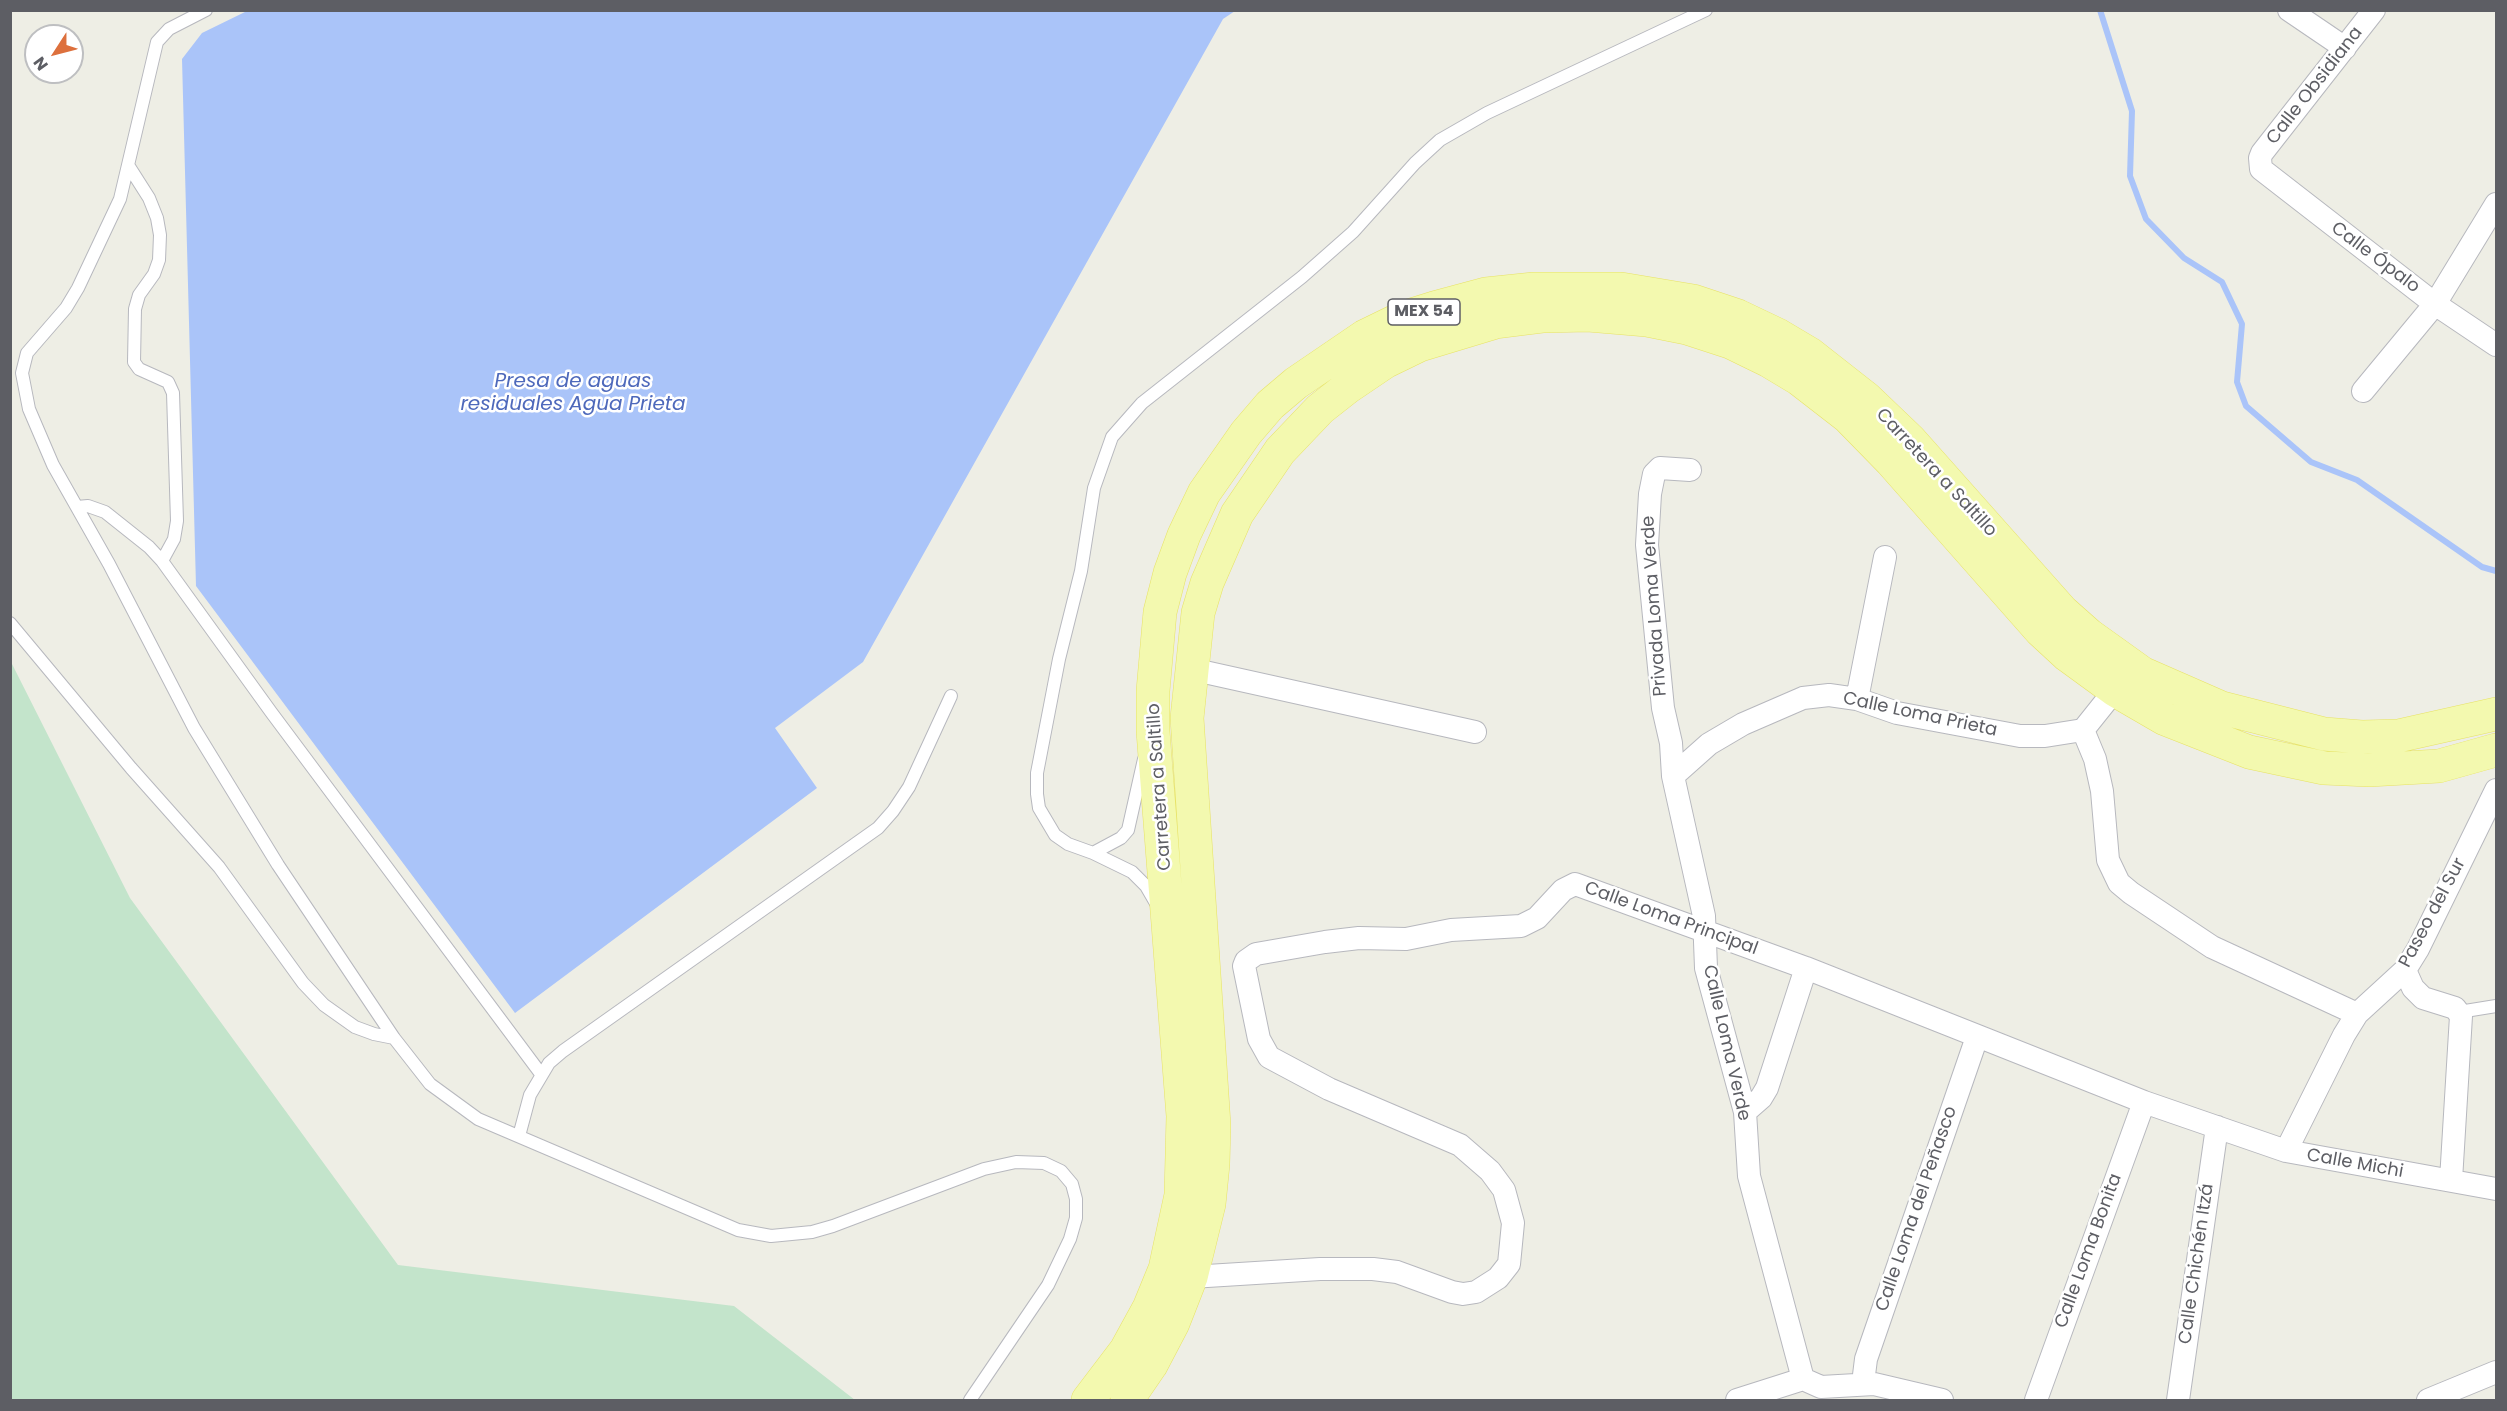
<!DOCTYPE html>
<meta charset="utf-8">
<style>
body{margin:0}
#map{position:relative;width:2507px;height:1411px;overflow:hidden;background:#eeeee5;font-family:Poppins,sans-serif}
canvas{display:block}
.frame{position:absolute;inset:0;border:12px solid #5d5e64;pointer-events:none}
.north{position:absolute;left:24px;top:24px;width:60px;height:60px;box-sizing:border-box;background:#fff;border:2px solid #bebfc1;border-radius:50%;rotate:234deg;font-size:16px;font-weight:700;line-height:24px;text-align:center;color:#5d5e64}
.north::after{content:'';display:block;margin:auto;width:21px;height:27px;background:#dd703d;clip-path:polygon(50% 0,100% 100%,50% 72%,0 100%)}
</style>
<div id="map">
<canvas width="2507" height="1411"></canvas>
<div class="frame"></div>
<div class="north">N</div>
</div>
<script>
const ctx = document.querySelector('canvas').getContext('2d');
ctx.lineJoin = 'round';
function fillPath(path, color) { ctx.fillStyle = color; ctx.fill(path, 'evenodd'); }
const toPath = rows => new Path2D(rows.map(r => 'M' + r).join(''));
function trace(path, color, width, dash) { ctx.strokeStyle = color; ctx.lineWidth = width; ctx.lineCap = dash ? 'butt' : 'round'; ctx.setLineDash(dash || []); ctx.stroke(path); }
function drawText(font, color, halo, rows, align = 'center') {
  ctx.font = font + ' Poppins,sans-serif'; ctx.lineWidth = 5; ctx.setLineDash([]); ctx.textBaseline = 'middle'; ctx.strokeStyle = halo; ctx.fillStyle = color; for (const [text, x, y, turn = 0] of rows) {
    ctx.save(); ctx.translate(x, y); ctx.rotate((+turn || 0) * Math.PI / 180); ctx.textAlign = isNaN(turn) ? turn : align; if (halo) ctx.strokeText(text, 0, 0); ctx.fillText(text, 0, 0); ctx.restore();
  }
}
fillPath(toPath([
 [11,662,130,898,398,1265,734,1306,855,1400,11,1400]
]), '#c3e4cb');
fillPath(toPath([
 [247,11,1235,11,1223,19,863,662,775,728,817,788,515,1013,196,586,182,59,202,33]
]), '#aac4f9');
trace(toPath([
 [2100,10,2132,111,2130,176,2146,219,2184,258,2222,282,2242,324,2237,382,2246,406,2311,462,2357,480,2482,567,2496,571]
]), '#aac4f9', 6);
const lane = toPath([
 [206,10,169,29,157,42,120,199,78,288,66,308,27,353,22,373,29,409,53,465,109,564,194,728,278,865,394,1038,430,1084,478,1119,738,1230,771,1236,812,1232,833,1226,984,1169,1016,1162,1044,1163,1061,1171,1072,1184,1076,1199,1076,1218,1070,1239,1048,1285,970,1400],
 [128,165,149,198,157,218,160,235,159,260,154,274,139,295,135,309,134,362,139,369,168,382,173,393,177,521,174,539,162,561],
 [77,507,88,506,105,512,149,547,162,561,271,712,541,1074],
 [10,623,131,768,219,867,303,983,324,1005,355,1027,374,1034,394,1038],
 [1093,853,1121,838,1128,830,1144,759],
 [1157,905,1146,886,1132,872,1093,853,1068,844,1055,835,1039,808,1037,794,1037,773,1059,659,1081,571,1094,488,1112,437,1142,403,1302,277,1353,232,1415,163,1440,140,1487,113,1706,10],
 [2459,1012,2496,1006],
 [519,1136,530,1095,549,1063,563,1051,878,828,893,811,909,787,951,696]
]);
const street = toPath([
 [2289,10,2345,48],
 [2374,10,2262,153,2260,158,2261,169,2435,304,2496,345],
 [2363,391,2435,304,2496,204],
 [1690,470,1660,468,1654,474,1650,494,1647,545,1663,708,1671,743,1673,776,1704,916,1706,968,1745,1112,1749,1176,1803,1379],
 [1191,669,1475,732],
 [1857,699,1885,557],
 [2083,730,2095,759,2102,791,2108,860,2119,883,2131,893,2212,947,2357,1014],
 [2083,730,2115,690],
 [1673,776,1709,744,1743,724,1803,698,1829,695,1857,699,1897,713,2020,736,2045,736,2083,730],
 [2405,970,2413,988,2423,998,2455,1008,2461,1016,2451,1180],
 [1745,1112,1761,1098,1767,1088,1806,968],
 [2286,1151,2344,1035,2357,1014,2405,970,2418,949,2496,790],
 [1191,1277,1320,1269,1373,1269,1397,1272,1452,1292,1463,1294,1476,1292,1498,1278,1509,1264,1513,1223,1504,1190,1490,1171,1460,1145,1329,1089,1269,1057,1259,1039,1244,966,1246,961,1256,954,1325,942,1359,938,1406,939,1451,930,1521,926,1537,918,1563,890,1575,884,1806,968,2144,1102,2286,1151,2496,1189],
 [1803,1379,1821,1387,1874,1384,1942,1400],
 [1863,1383,1866,1359,1977,1037],
 [1737,1400,1803,1379],
 [2036,1400,2144,1102],
 [2178,1400,2217,1127],
 [2428,1400,2496,1372]
]);
const primary = toPath([
 [1088,1400,1126,1350,1149,1308,1165,1269,1181,1195,1183,1116,1153,731,1153,691,1160,612,1170,573,1184,535,1204,493,1246,433,1270,405,1296,383,1365,336,1402,318,1434,308,1486,294,1534,289,1621,289,1693,301,1738,316,1778,335,1810,354,1866,398,1910,440,2062,611,2089,635,2142,673,2222,708,2324,734,2362,737,2398,736,2496,714],
 [1127,1400,1151,1365,1173,1323,1191,1277,1209,1204,1213,1164,1214,1125,1187,718,1198,613,1207,583,1237,514,1280,451,1320,409,1348,387,1385,362,1420,345,1496,322,1544,316,1588,315,1647,320,1687,328,1730,342,1769,361,1799,379,1848,417,1891,461,2041,631,2067,655,2115,690,2165,719,2249,752,2324,768,2369,770,2439,766,2496,750]
]);
trace(lane, '#b7b8be', 14);
trace(street, '#b7b8be', 24);
trace(primary, '#e7e265', 34);
trace(lane, '#fff', 12);
trace(street, '#fff', 22);
trace(primary, '#f3f9af', 33);
for (const [x, y, w] of [
 [1424,312,72]
]) { const box = new Path2D(); box.roundRect(x - w / 2, y - 13, w, 26, 4.5); ctx.fillStyle = '#fff'; ctx.fill(box); trace(box, '#5d5e64', 1.5); }
drawText('bold 16px', '#5d5e64', null, [
 ["MEX 54",1424,312]
]);
drawText('18px', '#5d5e64', '#fff', [
 ["Calle Obsidiana",2315,86,-52],
 ["Calle Ópalo",2375,258,37],
 ["Carretera a Saltillo",1936,473,47],
 ["Privada Loma Verde",1655,606,-94],
 ["Calle Loma Prieta",1920,715,12],
 ["Carretera a Saltillo",1160,787,-94],
 ["Paseo del Sur",2433,913,-62],
 ["Calle Loma Principal",1671,919,20],
 ["Calle Loma Verde",1726,1043,77],
 ["Calle Michi",2355,1164,10],
 ["Calle Loma del Peñasco",1917,1209,-71],
 ["Calle Loma Bonita",2089,1251,-70],
 ["Calle Chichén Itzá",2197,1264,-82]
]);
drawText('italic 20px', '#4e69bb', '#fff', [
 ["Presa de aguas",573,382],
 ["residuales Agua Prieta",573,405]
]);
</script>
